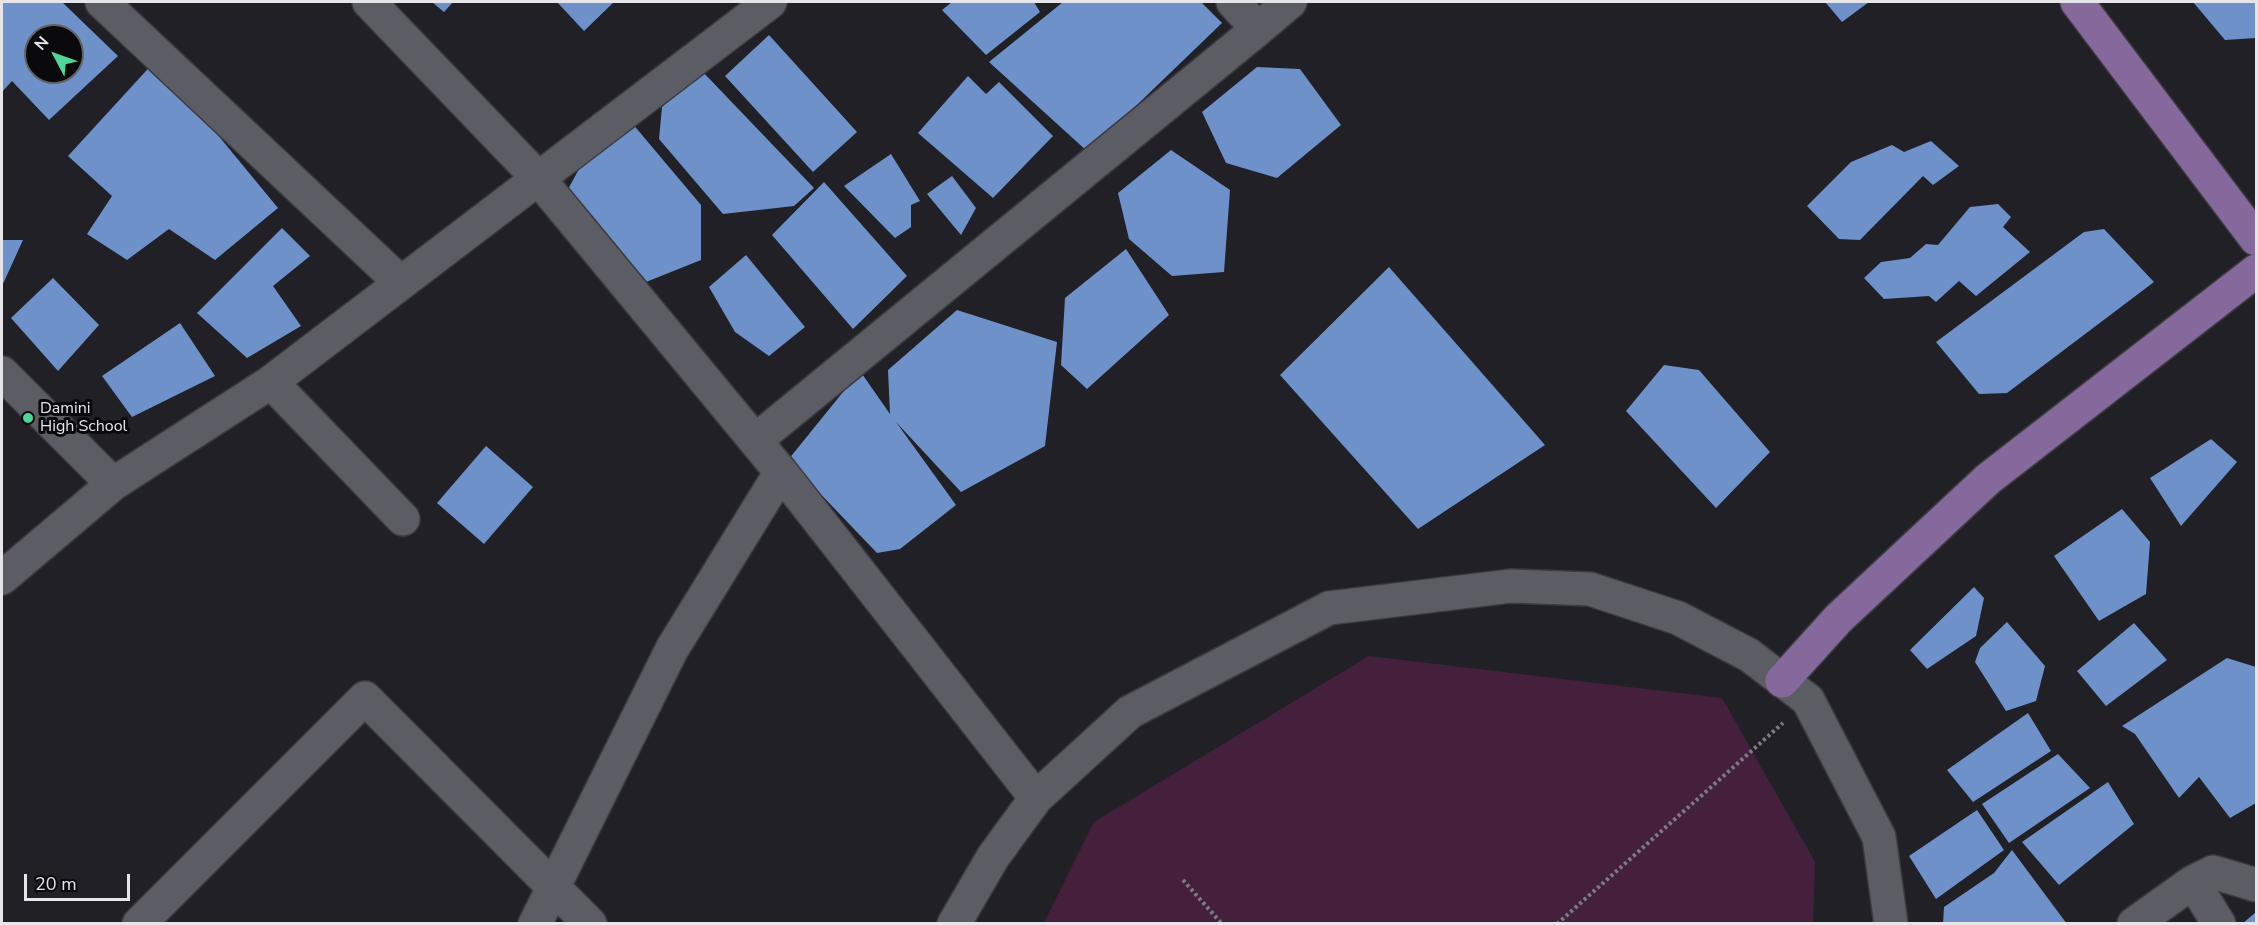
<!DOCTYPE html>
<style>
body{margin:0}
#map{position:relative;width:2258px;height:925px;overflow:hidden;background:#202026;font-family:"Nunito Sans",sans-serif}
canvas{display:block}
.frame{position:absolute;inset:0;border:3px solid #e6e6ea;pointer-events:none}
.north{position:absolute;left:24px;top:24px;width:60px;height:60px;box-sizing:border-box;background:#0a0a0d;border:2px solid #626265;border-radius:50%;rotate:311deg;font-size:16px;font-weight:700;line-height:24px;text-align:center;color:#e6e6ea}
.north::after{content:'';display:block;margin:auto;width:21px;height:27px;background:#52d397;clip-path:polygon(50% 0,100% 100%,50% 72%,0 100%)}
.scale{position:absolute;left:24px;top:874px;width:106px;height:27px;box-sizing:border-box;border:3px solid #e6e6ea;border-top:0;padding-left:8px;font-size:18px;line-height:21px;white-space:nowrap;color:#e6e6ea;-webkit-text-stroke:4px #0a0a0d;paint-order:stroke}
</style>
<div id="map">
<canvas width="2258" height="925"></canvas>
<div class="frame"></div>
<div class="north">N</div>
<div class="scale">20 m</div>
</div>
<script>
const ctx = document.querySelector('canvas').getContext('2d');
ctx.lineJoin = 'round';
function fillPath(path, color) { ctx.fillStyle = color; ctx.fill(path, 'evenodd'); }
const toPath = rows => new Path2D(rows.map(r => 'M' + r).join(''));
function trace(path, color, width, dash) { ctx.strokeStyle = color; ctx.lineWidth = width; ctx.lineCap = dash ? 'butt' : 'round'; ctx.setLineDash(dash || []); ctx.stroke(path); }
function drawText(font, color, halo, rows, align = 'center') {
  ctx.font = font + ' "Nunito Sans",sans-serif'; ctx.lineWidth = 6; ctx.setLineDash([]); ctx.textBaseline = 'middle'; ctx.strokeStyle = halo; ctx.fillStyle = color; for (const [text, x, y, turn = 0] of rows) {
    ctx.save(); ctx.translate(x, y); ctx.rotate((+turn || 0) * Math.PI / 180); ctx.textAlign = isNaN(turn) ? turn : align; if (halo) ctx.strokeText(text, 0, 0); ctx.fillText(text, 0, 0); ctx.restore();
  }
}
fillPath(toPath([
 [1369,656,1722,698,1815,862,1813,923,1044,923,1094,822]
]), '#45203d');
fillPath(toPath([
 [2,2,62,2,118,56,49,120,12,81,2,92],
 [36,36,72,36,72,72,36,72],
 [432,2,453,2,444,12],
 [557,2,614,2,584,31],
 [952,2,1034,2,1040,12,986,55,942,10],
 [1063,2,1201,2,1222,23,1088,152,989,62],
 [1828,2,1869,2,1842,22,1826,3],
 [2193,2,2256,2,2256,38,2225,40],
 [769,35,857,132,813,172,725,76],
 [156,60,278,208,215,260,169,229,127,260,87,234,112,196,68,156],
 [1257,67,1300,69,1341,125,1277,178,1226,163,1202,112],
 [701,70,814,188,794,206,723,214,659,139,662,107],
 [968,76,986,94,999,82,1053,136,993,198,918,133],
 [626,116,701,205,701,260,646,282,567,191,592,145],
 [1931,141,1959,166,1933,185,1923,176,1860,240,1839,239,1807,206,1851,162,1892,145,1904,152],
 [1171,150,1230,190,1224,272,1172,276,1129,239,1118,193],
 [891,154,920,201,911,205,911,227,895,238,844,186],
 [952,176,976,208,961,235,927,194],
 [824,182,907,276,853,329,772,235],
 [1998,204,2011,217,2003,227,2030,252,1976,296,1959,281,1936,302,1929,296,1884,299,1864,278,1881,262,1910,258,1926,244,1938,245,1970,207],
 [282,228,310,256,273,286,301,326,247,358,197,313],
 [2104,229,2154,282,2007,393,1979,394,1936,342,2084,232],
 [2,240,23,240,2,286],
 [1126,249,1169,315,1087,389,1061,365,1065,298],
 [746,255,805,327,769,356,735,332,709,287],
 [1389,267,1545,445,1418,529,1280,375],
 [53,278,99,325,58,371,11,318],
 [957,310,1057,342,1045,446,961,492,896,422,956,505,900,549,877,553,788,460,860,371,890,414,888,370],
 [180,323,215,376,132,417,102,376],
 [1664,365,1699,370,1770,452,1716,508,1626,411],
 [2211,439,2237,462,2181,526,2150,478],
 [486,446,533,487,484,544,437,503],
 [2122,509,2150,542,2146,594,2099,621,2054,556],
 [1974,587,1984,598,1976,636,1927,669,1910,650],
 [2007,622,2045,666,2036,701,2006,711,1975,662,1980,648],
 [2134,623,2167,660,2106,706,2077,671],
 [2227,658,2256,667,2256,803,2230,818,2199,777,2179,798,2135,734,2122,726],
 [2028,713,2051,751,1973,802,1947,770],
 [2058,754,2090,788,2009,843,1982,804],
 [2108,782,2134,824,2059,885,2022,842],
 [1977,810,2004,850,1936,899,1909,856],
 [2012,850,2067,924,1943,924,1944,907,1994,873],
 [2256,912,2256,924,2242,924]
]), '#6e91ca');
const minor = toPath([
 [102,2,401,283],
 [369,2,538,178,781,472,672,649,535,924],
 [1258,29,1290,2],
 [2,373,113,484],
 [271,382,403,519],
 [756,440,1258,29,1233,2],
 [781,472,1036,798],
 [2,578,113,484,271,382,770,2],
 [2193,882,2219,924],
 [139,924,365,698,590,924],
 [954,924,993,857,1036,798,1130,712,1329,608,1511,586,1590,589,1678,618,1749,655,1808,700,1879,837,1891,924],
 [2134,924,2193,882,2213,872,2256,885]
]);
const major = toPath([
 [2077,2,2256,239],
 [1782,681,1838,619,1988,479,2256,271]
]);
trace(minor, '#3a3a3f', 36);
trace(major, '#3a3a3f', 36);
trace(toPath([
 [1183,880,1222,924],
 [1557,924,1783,723]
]), '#7c7c81', 4, [3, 3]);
trace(minor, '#5c5d64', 33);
trace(major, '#85699d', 33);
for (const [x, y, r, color] of [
 [28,418,6,"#52d397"]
]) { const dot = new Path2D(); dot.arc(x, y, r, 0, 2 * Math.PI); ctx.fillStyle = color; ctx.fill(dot); trace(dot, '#0a0a0d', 2); }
drawText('16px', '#e6e6ea', '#0a0a0d', [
 ["Damini",40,409],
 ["High School",40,427]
], 'left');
</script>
